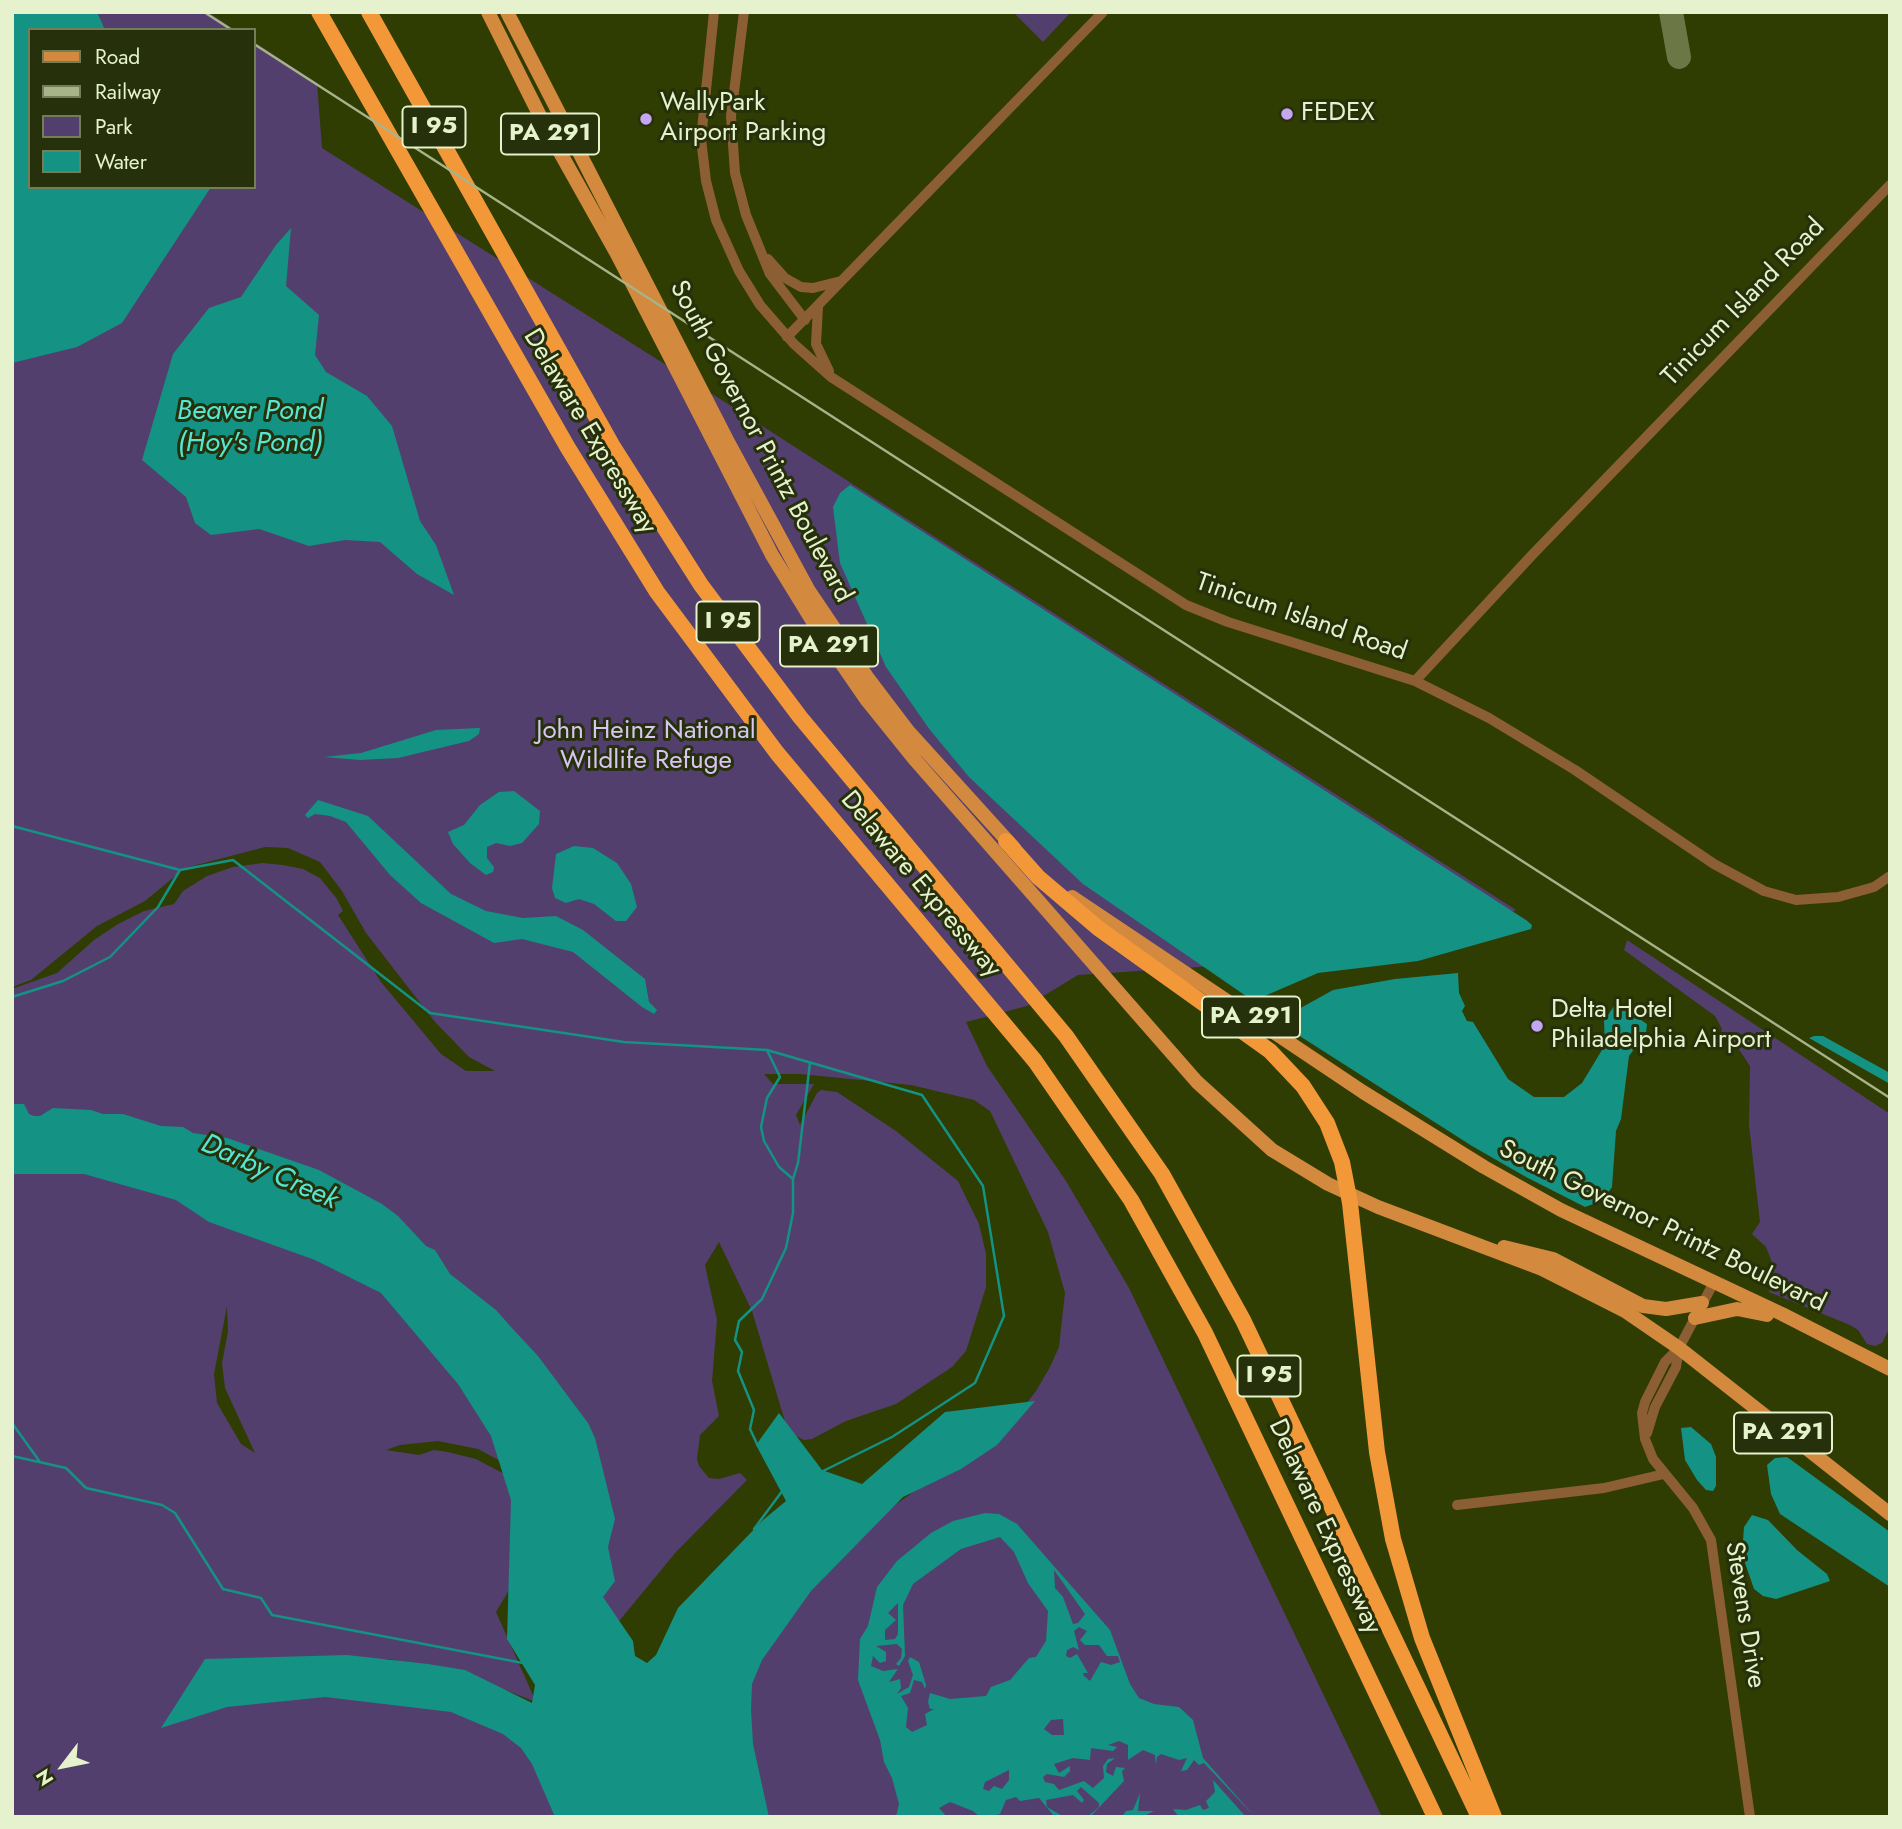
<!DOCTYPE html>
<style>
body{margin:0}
#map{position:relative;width:1902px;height:1829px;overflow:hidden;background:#2f3c02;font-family:Jost,sans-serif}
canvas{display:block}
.frame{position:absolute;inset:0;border:14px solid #e6f2ce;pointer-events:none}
.legend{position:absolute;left:28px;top:28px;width:228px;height:161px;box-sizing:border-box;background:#26300a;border:2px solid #737e58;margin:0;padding:9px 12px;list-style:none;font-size:21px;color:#e6f2ce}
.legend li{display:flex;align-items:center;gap:14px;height:35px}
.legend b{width:35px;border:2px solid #737e58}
.north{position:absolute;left:28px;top:1731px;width:70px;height:70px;-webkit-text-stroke:5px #26300a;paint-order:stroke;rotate:238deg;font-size:19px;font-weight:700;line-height:28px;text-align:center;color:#e6f2ce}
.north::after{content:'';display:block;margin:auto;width:24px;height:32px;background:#e6f2ce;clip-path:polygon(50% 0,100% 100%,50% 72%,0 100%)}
</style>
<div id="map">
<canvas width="1902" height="1829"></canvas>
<div class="frame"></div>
<ul class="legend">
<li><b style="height:9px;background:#d3893e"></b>Road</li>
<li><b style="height:9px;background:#a7b388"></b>Railway</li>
<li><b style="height:19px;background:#533f6e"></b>Park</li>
<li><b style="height:19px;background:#149284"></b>Water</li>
</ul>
<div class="north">N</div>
</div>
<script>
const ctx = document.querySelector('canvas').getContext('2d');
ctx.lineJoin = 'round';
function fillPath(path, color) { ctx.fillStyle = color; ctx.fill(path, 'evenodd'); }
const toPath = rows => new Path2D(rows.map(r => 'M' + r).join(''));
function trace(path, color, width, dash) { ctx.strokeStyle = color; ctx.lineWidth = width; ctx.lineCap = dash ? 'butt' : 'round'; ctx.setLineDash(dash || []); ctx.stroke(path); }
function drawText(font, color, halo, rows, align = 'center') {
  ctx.font = font + ' Jost,sans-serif'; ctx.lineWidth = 6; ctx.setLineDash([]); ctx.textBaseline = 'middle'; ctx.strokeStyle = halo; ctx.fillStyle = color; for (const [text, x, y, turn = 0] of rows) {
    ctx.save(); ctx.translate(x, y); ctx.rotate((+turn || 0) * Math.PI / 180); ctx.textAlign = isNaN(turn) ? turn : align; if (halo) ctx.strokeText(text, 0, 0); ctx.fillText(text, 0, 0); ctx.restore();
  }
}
fillPath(toPath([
 [12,12,208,12,235,30,30,30,30,187,254,187,254,42,317,83,322,148,728,404,1516,910,1492,922,1214,966,1078,975,1027,1006,966,1022,987,1066,1066,1181,1129,1288,1382,1817,688,1817,679,1710,895,1505,1011,1423,1036,1391,1050,1367,1059,1347,1062,1319,1065,1293,1048,1232,990,1111,974,1100,911,1085,800,1074,764,1074,773,1084,814,1084,796,1115,800,1125,817,1093,821,1090,837,1092,896,1131,958,1181,979,1224,986,1254,986,1287,966,1351,952,1367,896,1404,846,1421,812,1439,804,1440,792,1434,786,1425,752,1311,719,1242,705,1265,717,1320,712,1381,719,1416,700,1435,697,1459,699,1466,709,1478,719,1479,740,1473,747,1480,676,1552,610,1632,459,1357,506,1464,478,1449,438,1441,400,1445,386,1450,419,1455,434,1450,448,1452,476,1459,508,1476,527,1560,496,1612,536,1702,472,1677,389,1659,360,1660,480,1692,594,1817,12,1817,12,989,57,973,94,940,118,924,144,911,174,904,183,891,207,876,233,867,263,863,283,865,303,869,320,878,337,899,343,911,338,915,381,982,441,1054,466,1071,495,1071,469,1057,435,1022,366,933,342,891,320,862,288,848,265,847,185,868,145,901,97,926,31,980,12,987],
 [227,1306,228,1331,222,1363,225,1388,255,1453,241,1444,217,1403,214,1374],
 [1013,12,1071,12,1043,42],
 [1627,940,1890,1114,1890,1327,1882,1343,1875,1346,1867,1344,1858,1330,1850,1325,1769,1292,1773,1265,1766,1247,1752,1234,1760,1222,1749,1125,1750,1066,1734,1042,1719,1040,1722,1029,1715,1016,1624,950]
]), '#533f6e');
fillPath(toPath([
 [12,12,97,12,105,30,30,30,30,187,211,187,122,323,77,347,12,363],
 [291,228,286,286,319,315,315,355,326,372,367,396,392,426,420,521,436,545,454,595,417,574,380,542,345,540,309,546,259,529,211,535,195,523,186,497,142,460,173,354,209,308,241,297,276,245],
 [850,485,1526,920,1532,925,1531,929,1418,961,1318,973,1260,998,1246,996,1083,884,969,777,930,730,886,667,840,563,833,507,840,493],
 [480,728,479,734,469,741,398,758,360,760,324,757,361,753,436,730],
 [514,791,540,811,539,824,522,843,510,846,496,843,487,847,487,858,494,867,493,872,486,875,470,863,453,844,448,832,464,825,480,805,499,792],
 [318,800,368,816,451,894,486,911,523,918,556,916,583,930,645,979,649,1002,657,1010,654,1014,642,1007,573,952,522,939,494,943,421,903,390,875,346,822,330,816,315,814,308,818,305,815],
 [574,846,593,848,617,863,631,884,637,907,626,921,616,921,594,904,579,899,566,903,555,898,552,888,556,854],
 [1458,973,1459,993,1465,1006,1462,1011,1467,1021,1473,1022,1508,1079,1534,1097,1564,1097,1582,1083,1605,1045,1604,1021,1616,1003,1647,1024,1646,1033,1629,1056,1621,1119,1616,1131,1612,1187,1602,1201,1585,1207,1526,1177,1472,1146,1284,1026,1288,1015,1333,990,1395,979],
 [1814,1036,1823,1036,1890,1073,1890,1084,1809,1038],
 [12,1104,24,1104,29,1114,34,1116,40,1116,53,1108,91,1110,103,1114,123,1114,161,1126,183,1127,193,1133,227,1138,319,1170,382,1204,398,1216,426,1246,435,1250,450,1274,496,1310,511,1327,538,1356,588,1423,595,1438,615,1519,608,1547,615,1581,603,1597,633,1641,635,1656,647,1663,656,1655,678,1608,763,1520,786,1501,756,1445,779,1413,822,1470,862,1484,945,1412,1035,1401,997,1445,961,1469,903,1497,811,1591,762,1660,752,1684,751,1710,753,1744,769,1817,555,1817,532,1764,521,1748,503,1734,451,1712,325,1697,227,1707,161,1728,205,1659,347,1655,428,1664,465,1670,532,1703,535,1685,507,1639,511,1500,491,1436,458,1384,381,1293,315,1260,209,1222,176,1200,84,1174,12,1174],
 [1691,1427,1711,1444,1716,1457,1716,1486,1713,1491,1706,1490,1697,1480,1685,1460,1681,1428],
 [1787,1457,1890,1532,1890,1587,1780,1514,1771,1494,1767,1465,1775,1458],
 [985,1513,999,1514,1017,1524,1110,1630,1130,1684,1139,1698,1154,1704,1179,1707,1193,1720,1203,1758,1255,1817,1204,1763,1199,1765,1194,1760,1187,1770,1181,1771,1187,1758,1179,1760,1161,1754,1157,1757,1156,1765,1155,1755,1143,1750,1128,1760,1128,1745,1119,1741,1108,1745,1117,1747,1113,1751,1091,1748,1090,1760,1073,1758,1054,1764,1059,1773,1070,1766,1070,1771,1064,1777,1047,1774,1043,1777,1045,1782,1054,1784,1059,1790,1084,1781,1093,1788,1104,1778,1103,1766,1108,1759,1115,1758,1107,1764,1106,1772,1113,1776,1116,1767,1125,1768,1122,1771,1124,1781,1090,1817,1087,1817,1099,1807,1099,1803,1081,1787,1077,1791,1084,1800,1082,1803,1073,1795,1046,1800,1047,1807,1064,1817,1054,1816,1039,1798,1020,1801,1016,1797,1006,1800,1000,1814,991,1817,980,1817,973,1811,950,1802,939,1808,947,1817,896,1817,899,1804,892,1778,884,1762,880,1740,858,1680,860,1639,868,1626,877,1587,897,1561,931,1533,953,1521],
 [1000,1537,1014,1552,1028,1583,1048,1611,1046,1641,1036,1657,1029,1658,1010,1680,991,1687,986,1696,950,1699,930,1693,928,1702,930,1709,934,1709,925,1714,927,1725,912,1732,906,1727,908,1708,901,1696,910,1693,914,1680,922,1682,925,1689,926,1685,919,1662,910,1657,908,1661,913,1675,909,1687,897,1694,901,1688,900,1679,889,1682,898,1669,883,1671,871,1666,873,1656,880,1663,886,1661,886,1652,876,1646,897,1644,902,1649,901,1658,896,1664,899,1666,905,1656,903,1605,913,1584,961,1549],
 [1054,1570,1085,1614,1078,1623,1073,1624,1063,1597,1055,1588],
 [898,1603,898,1634,895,1639,885,1640,885,1630,896,1620,888,1613],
 [1079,1627,1087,1631,1080,1640,1085,1645,1099,1645,1107,1656,1118,1656,1120,1662,1111,1665,1101,1662,1090,1681,1084,1676,1083,1673,1088,1673,1077,1654,1070,1658,1066,1656,1067,1650,1073,1647,1079,1650,1074,1631],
 [1063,1719,1064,1735,1052,1735,1044,1729,1051,1720],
 [1009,1770,1009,1780,1002,1789,994,1786,989,1791,983,1789,985,1782],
 [1752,1515,1768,1520,1797,1550,1827,1574,1830,1581,1776,1599,1763,1596,1754,1589,1742,1554,1744,1527],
 [1213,1780,1246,1817,1179,1817,1173,1809,1186,1810,1200,1805,1203,1810,1209,1808,1206,1801,1215,1792],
 [1140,1793,1138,1811,1154,1811,1142,1817,1122,1817,1126,1811,1133,1810]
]), '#149284');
trace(toPath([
 [12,826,180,870,233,860,430,1013,624,1042,767,1050,922,1095,983,1186,1004,1316,975,1383,892,1437,821,1472],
 [12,997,63,981,110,957,158,907,180,870],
 [767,1050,780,1077,767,1098,761,1127,764,1141,779,1167,793,1179],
 [12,1423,40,1462],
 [758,1446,750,1429,754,1410,738,1371,742,1352,735,1340,739,1321,762,1299,786,1248,793,1213,793,1179,798,1163,810,1063],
 [12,1456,66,1468,86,1488,162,1505,175,1513,223,1589,261,1598,272,1615,523,1663],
 [754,1529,783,1490]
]), '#149284', 2.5);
trace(toPath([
 [1671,12,1679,57]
]), '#6b7845', 24);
trace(toPath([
 [714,12,701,139,706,181,716,220,739,271,760,305,794,344,831,377,1186,605,1228,622,1415,681,1489,718,1575,770,1714,864,1764,891,1796,900,1838,897,1874,887,1890,876],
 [744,12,731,116,735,173,746,215,770,274,805,320],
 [768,259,785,278,801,287,813,288,841,281],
 [818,307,816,344,829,371],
 [787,337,1103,12],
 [1415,681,1534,553,1890,185],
 [1679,1348,1665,1362,1645,1402,1642,1413,1645,1439,1653,1459,1693,1508,1711,1540,1750,1817],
 [1647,1433,1655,1407,1676,1367,1679,1348,1714,1282],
 [1457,1505,1604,1488,1664,1474]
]), '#8c5e33', 10);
trace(toPath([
 [488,12,543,122,617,254,772,555,815,625,866,699,916,761,1197,1082,1272,1150,1328,1184,1378,1207,1542,1269,1625,1311,1679,1348,1890,1514],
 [507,12,727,440,809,591,867,677,908,731,1014,848],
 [1072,897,1363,1092,1484,1167,1561,1210,1782,1314,1890,1369],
 [1504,1247,1553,1259,1643,1306,1666,1309,1702,1303],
 [1695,1318,1737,1309,1767,1315]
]), '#d3893e', 14);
trace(toPath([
 [319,12,568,448,657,592,777,753,1035,1061,1131,1200,1205,1333,1435,1817],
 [369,12,612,445,701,585,800,717,1066,1036,1162,1174,1243,1320,1479,1817],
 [1006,841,1038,877,1098,928,1270,1051,1303,1086,1327,1123,1342,1162,1350,1203,1377,1452,1393,1539,1422,1638,1494,1817]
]), '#f29839', 16);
trace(toPath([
 [204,12,232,30],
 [254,44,1890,1098]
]), '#a7b388', 2.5);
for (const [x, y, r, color] of [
 [1287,114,7,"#c5a7f1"],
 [646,119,7,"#c5a7f1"],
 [1537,1026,7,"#c5a7f1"]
]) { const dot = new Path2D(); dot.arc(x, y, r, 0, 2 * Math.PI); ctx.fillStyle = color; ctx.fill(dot); trace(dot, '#26300a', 2.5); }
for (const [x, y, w] of [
 [434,127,63],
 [550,134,98],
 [728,622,63],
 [829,646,98],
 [1251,1017,98],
 [1269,1376,63],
 [1783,1433,98]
]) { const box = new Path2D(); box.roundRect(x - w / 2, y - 20.5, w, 41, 5); ctx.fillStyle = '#26300a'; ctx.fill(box); trace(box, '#e6f2ce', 2); }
drawText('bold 24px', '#e6f2ce', null, [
 ["I 95",434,127],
 ["PA 291",550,134],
 ["I 95",728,622],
 ["PA 291",829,646],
 ["PA 291",1251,1017],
 ["I 95",1269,1376],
 ["PA 291",1783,1433]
]);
drawText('26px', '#e6f2ce', '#26300a', [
 ["WallyPark",660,104],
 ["Airport Parking",660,134],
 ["FEDEX",1301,114],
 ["Delta Hotel",1551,1011],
 ["Philadelphia Airport",1551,1041]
], 'left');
drawText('26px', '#e6f2ce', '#26300a', [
 ["Tinicum Island Road",1744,303,-46],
 ["Delaware Expressway",589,432,59],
 ["South Governor Printz Boulevard",760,442,62],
 ["Tinicum Island Road",1301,618,19],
 ["Delaware Expressway",920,885,50],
 ["South Governor Printz Boulevard",1662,1227,26],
 ["Delaware Expressway",1324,1527,65],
 ["Stevens Drive",1744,1615,81]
]);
drawText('26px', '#d6c5f2', '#26300a', [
 ["John Heinz National",646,732],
 ["Wildlife Refuge",646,762]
]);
drawText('italic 28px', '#56e6d3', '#26300a', [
 ["Beaver Pond",250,412],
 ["(Hoy's Pond)",250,444],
 ["Darby Creek",269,1173,24]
]);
</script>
